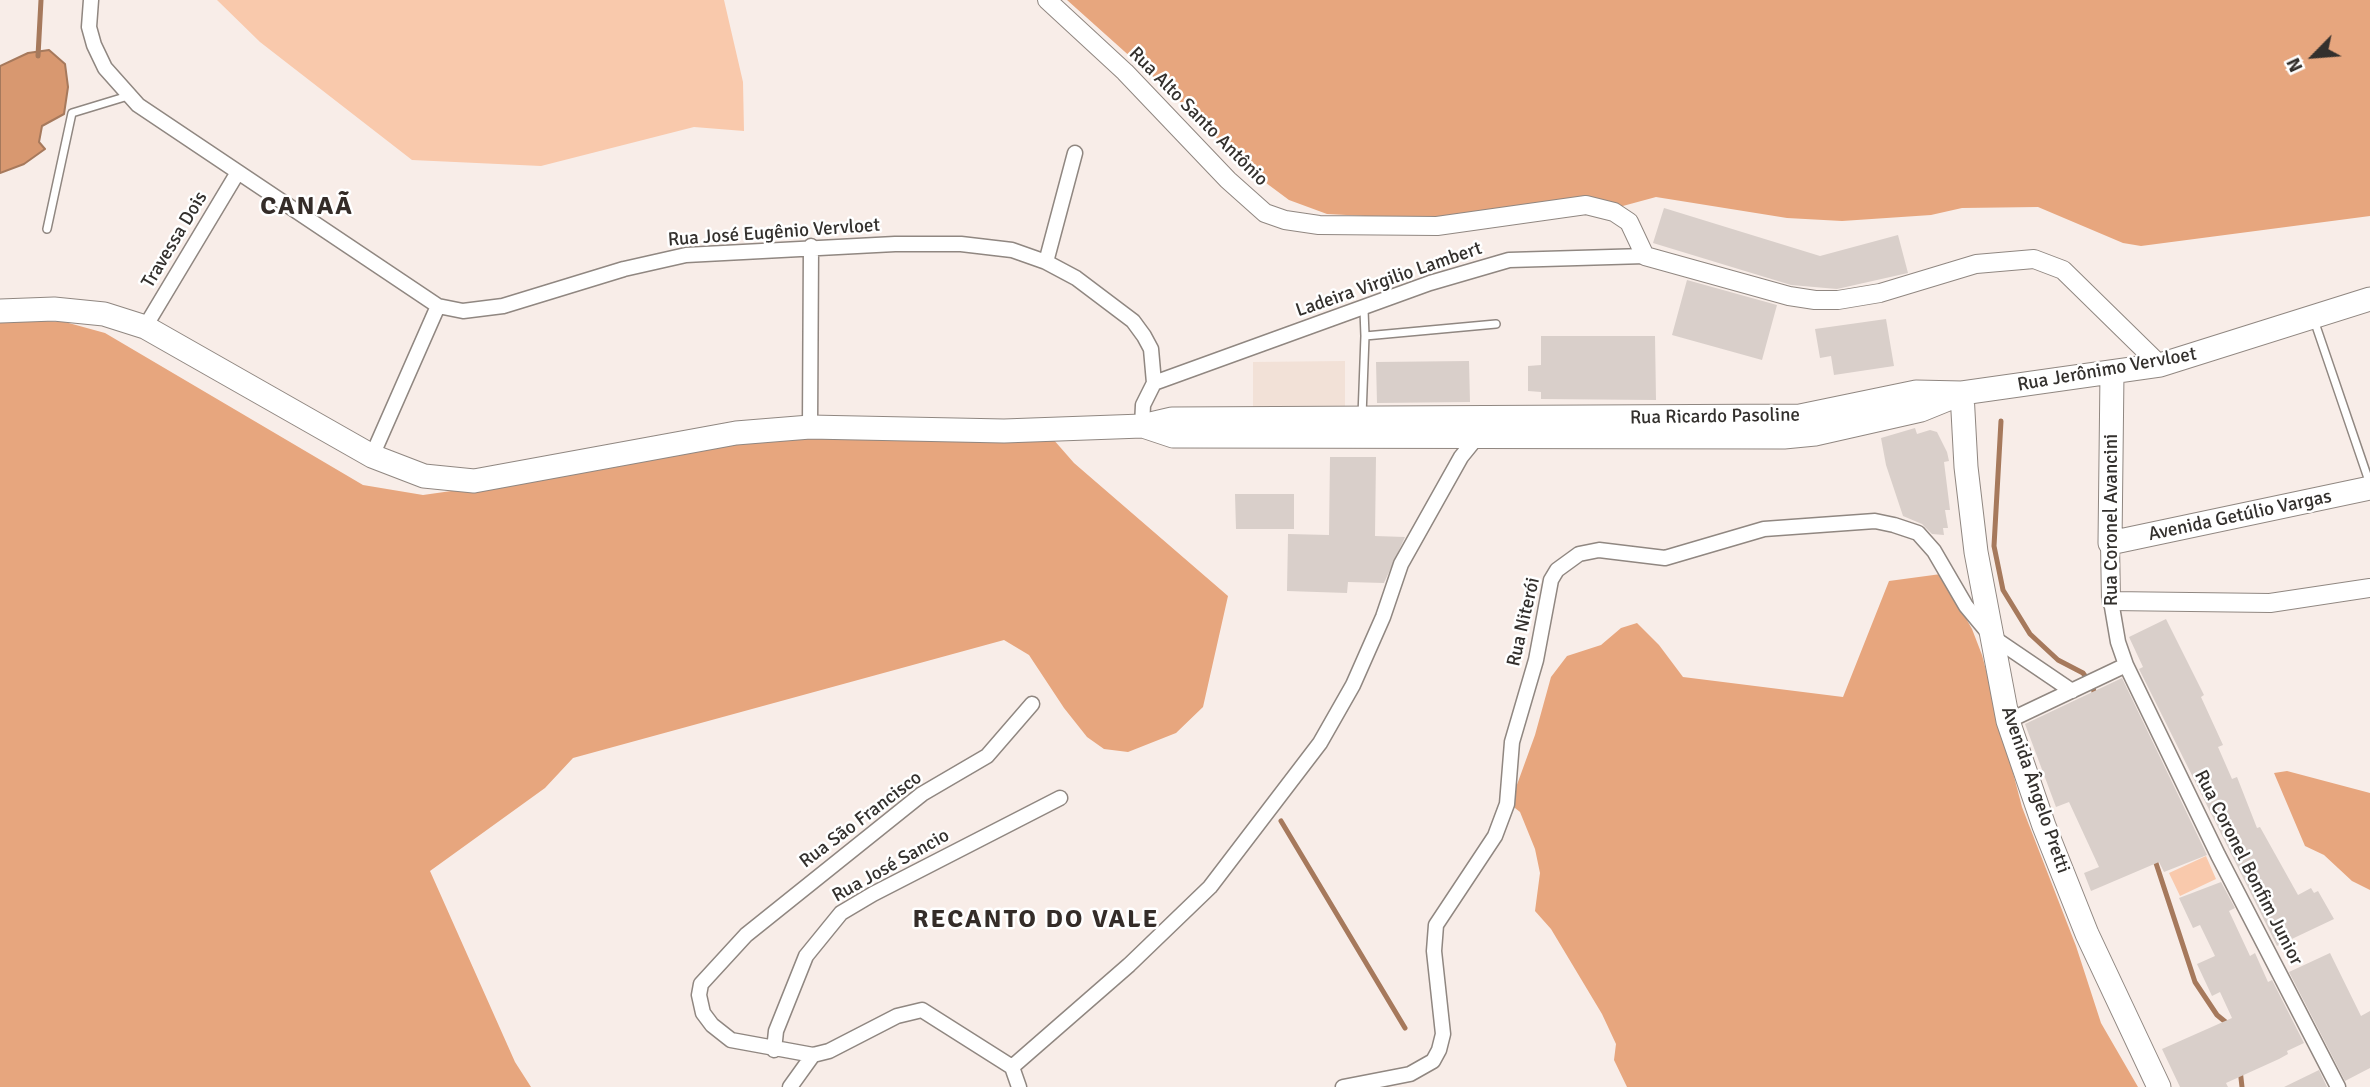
<!DOCTYPE html>
<meta charset="utf-8">
<style>
body{margin:0}
#map{position:relative;width:2370px;height:1087px;overflow:hidden;background:#f8ede8;font-family:Signika,sans-serif}
canvas{display:block}
.north{position:absolute;left:2279px;top:21px;width:70px;height:70px;-webkit-text-stroke:5px #fff;paint-order:stroke;rotate:245deg;font-size:19px;font-weight:700;line-height:28px;text-align:center;color:#33302d}
.north::after{content:'';display:block;margin:auto;width:24px;height:32px;background:#33302d;clip-path:polygon(50% 0,100% 100%,50% 72%,0 100%)}
</style>
<div id="map">
<canvas width="2370" height="1087"></canvas>
<div class="north">N</div>
</div>
<script>
const ctx = document.querySelector('canvas').getContext('2d');
ctx.lineJoin = 'round';
function fillPath(path, color) { ctx.fillStyle = color; ctx.fill(path, 'evenodd'); }
const toPath = rows => new Path2D(rows.map(r => 'M' + r).join(''));
function trace(path, color, width, dash) { ctx.strokeStyle = color; ctx.lineWidth = width; ctx.lineCap = dash ? 'butt' : 'round'; ctx.setLineDash(dash || []); ctx.stroke(path); }
function drawText(font, color, halo, rows, align = 'center') {
  ctx.font = font + ' Signika,sans-serif'; ctx.lineWidth = 5; ctx.setLineDash([]); ctx.textBaseline = 'middle'; ctx.strokeStyle = halo; ctx.fillStyle = color; for (const [text, x, y, turn = 0] of rows) {
    ctx.save(); ctx.translate(x, y); ctx.rotate((+turn || 0) * Math.PI / 180); ctx.textAlign = isNaN(turn) ? turn : align; if (halo) ctx.strokeText(text, 0, 0); ctx.fillText(text, 0, 0); ctx.restore();
  }
}
fillPath(toPath([
 [1345,361,1345,409,1253,410,1253,362]
]), '#f2e1d7');
fillPath(toPath([
 [217,0,724,0,743,82,744,131,694,127,541,166,412,160,260,42],
 [2206,856,2216,879,2180,896,2169,873]
]), '#f9c9ac');
fillPath(toPath([
 [1067,0,2370,0,2370,216,2141,246,2123,243,2038,207,1962,208,1931,215,1842,221,1787,218,1656,197,1608,210,1442,220,1327,214,1289,200,1250,171,1172,94],
 [24,320,65,322,105,333,363,485,423,495,600,470,717,443,774,433,1053,439,1074,463,1228,596,1203,707,1176,733,1128,752,1104,749,1087,737,1064,708,1029,655,1004,640,573,758,545,788,430,871,515,1062,531,1087,0,1087,0,322],
 [1941,574,1972,629,1982,655,2022,807,2076,946,2101,1023,2138,1087,1627,1087,1614,1060,1616,1044,1602,1014,1551,929,1535,911,1540,873,1535,849,1520,812,1510,804,1535,735,1551,677,1567,656,1601,645,1621,628,1637,623,1659,645,1683,677,1843,697,1889,581],
 [2287,771,2370,793,2370,890,2352,881,2324,855,2305,846,2274,773]
]), '#e7a67e');
const water = toPath([
 [49,50,65,64,68,87,64,114,42,126,39,142,45,149,24,164,0,173,0,66,28,53,49,50]
]);
fillPath(water, '#d89870');
trace(water, '#a6795c', 2);
trace(toPath([
 [38,56,41,0],
 [2001,421,1994,546,2003,590,2030,634,2058,660,2083,673,2093,687,2095,697],
 [1281,821,1405,1028],
 [2154,857,2195,982,2217,1015,2228,1024],
 [2240,1069,2242,1087]
]), '#a6795c', 5);
fillPath(toPath([
 [1664,208,1820,256,1898,235,1908,273,1837,289,1791,285,1653,243],
 [1687,280,1777,305,1762,360,1672,335],
 [1886,319,1894,366,1834,375,1831,356,1820,358,1815,329],
 [1541,336,1655,336,1656,400,1541,399,1541,392,1528,391,1528,366,1541,365],
 [1469,361,1470,402,1377,403,1376,362],
 [1915,428,1917,434,1930,430,1937,432,1947,452,1949,461,1944,462,1950,510,1945,510,1948,528,1943,528,1944,535,1932,534,1922,524,1903,516,1886,465,1881,438],
 [1330,457,1376,457,1375,536,1405,537,1384,583,1348,582,1347,593,1287,591,1288,534,1329,535],
 [1235,494,1294,494,1294,529,1236,529],
 [2166,619,2204,695,2201,697,2223,745,2218,747,2232,779,2237,777,2257,828,2260,827,2298,895,2311,888,2314,893,2318,891,2334,919,2277,946,2139,669,2143,667,2129,637],
 [2122,678,2207,855,2164,872,2159,862,2091,891,2084,873,2099,867,2069,802,2056,807,2025,724],
 [2221,882,2235,908,2229,911,2250,956,2255,953,2268,982,2272,980,2304,1043,2287,1051,2288,1054,2279,1059,2226,1083,2228,1087,2180,1087,2162,1049,2232,1018,2220,992,2212,996,2197,964,2215,956,2200,925,2193,928,2179,898],
 [2330,953,2361,1016,2370,1011,2370,1068,2345,1081,2289,972],
 [2319,1070,2327,1087,2284,1087]
]), '#d9cfca');
const service = toPath([
 [47,229,72,113,128,96],
 [1364,310,1365,336,1496,324],
 [2314,320,2370,484],
 [1362,416,1365,336]
]);
const minor = toPath([
 [91,0,89,27,94,45,105,68,138,105,438,306,463,311,503,306,624,269,686,255,895,244,961,244,1012,250,1046,262,1076,278,1133,321,1144,336,1151,349,1154,383,1143,405,1142,426],
 [1046,262,1075,153],
 [145,327,238,172],
 [1154,383,1430,283,1509,260,1645,256],
 [810,427,811,246],
 [372,456,438,306],
 [2111,601,2118,642,2126,665,2218,855,2338,1087],
 [2008,721,2126,665],
 [774,1050,776,1031,806,956,841,913,873,894,1060,798],
 [1012,1067,1129,965,1210,887,1320,743,1353,685,1383,617,1401,564,1461,457,1478,436],
 [790,1087,813,1055],
 [1019,1087,1012,1067,922,1010,897,1016,829,1051,813,1055,731,1040,712,1025,703,1013,699,995,701,984,746,935,922,794,987,756,1032,704],
 [1343,1087,1410,1074,1433,1061,1439,1050,1443,1034,1434,951,1436,925,1495,836,1507,804,1512,742,1536,660,1551,580,1557,570,1579,554,1599,550,1665,558,1764,529,1875,521,1894,525,1918,533,1934,551,1966,606,1991,636,2072,691]
]);
const tertiary = toPath([
 [1047,0,1125,72,1228,180,1265,213,1285,220,1319,225,1437,226,1586,205,1614,212,1629,222,1645,256,1789,296,1815,300,1838,300,1880,293,1976,264,2034,259,2063,270,2160,365],
 [2110,543,2111,601,2270,603,2370,588]
]);
const primary = toPath([
 [0,311,54,309,104,314,145,327,372,456,424,476,474,481,736,433,810,427,1004,431,1142,426,1172,419,1800,416,1916,392,1962,393,2160,365,2370,299],
 [2112,373,2110,543,2370,488],
 [1962,393,1966,467,1976,552,2008,721,2044,826,2087,934,2159,1087],
 [1143,426,1173,436,1784,437,1815,434,1921,410,1953,397]
]);
trace(service, '#908781', 10);
trace(minor, '#908781', 17);
trace(tertiary, '#908781', 20);
trace(primary, '#908781', 25);
trace(service, '#fff', 7);
trace(minor, '#fff', 14);
trace(tertiary, '#fff', 18);
trace(primary, '#fff', 23);
drawText('19px', '#33302d', '#fff', [
 ["Rua Alto Santo Antônio",1198,117,45],
 ["Rua José Eugênio Vervloet",774,233,-4],
 ["Travessa Dois",175,240,-59],
 ["Ladeira Virgilio Lambert",1389,280,-19],
 ["Rua Jerônimo Vervloet",2107,370,-10],
 ["Rua Ricardo Pasoline",1715,417,-1],
 ["Avenida Getúlio Vargas",2240,516,-12],
 ["Rua Coronel Avancini",2112,520,-90],
 ["Rua Niterói",1524,622,-77],
 ["Avenida Ângelo Pretti",2035,790,71],
 ["Rua São Francisco",861,820,-37],
 ["Rua José Sancio",891,866,-29],
 ["Rua Coronel Bonfim Junior",2248,868,63]
]);
ctx.letterSpacing = '2px';
drawText('bold 26px', '#342c28', '#fff', [
 ["CANAÃ",307,207],
 ["RECANTO DO VALE",1036,920]
]);
ctx.letterSpacing = '0px';
</script>
